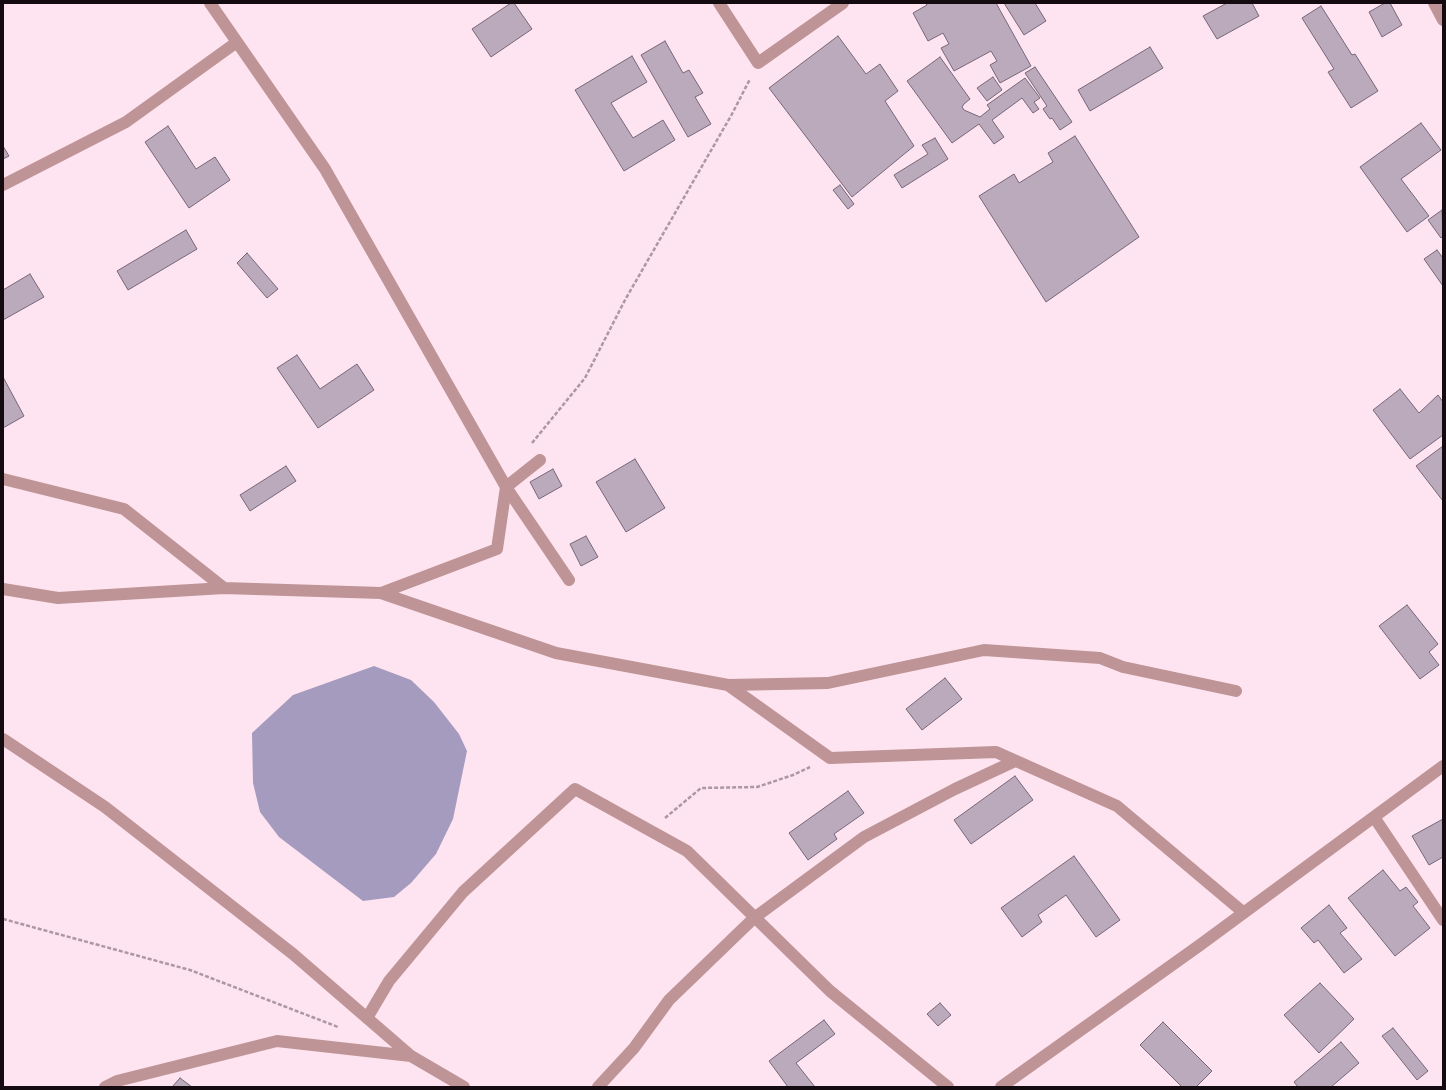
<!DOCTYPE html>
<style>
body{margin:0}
#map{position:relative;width:1446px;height:1090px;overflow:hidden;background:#fee4f0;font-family:"Golos Text",sans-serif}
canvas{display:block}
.frame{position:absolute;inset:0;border:4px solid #130b0f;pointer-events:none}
</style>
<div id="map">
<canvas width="1446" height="1090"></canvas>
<div class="frame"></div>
</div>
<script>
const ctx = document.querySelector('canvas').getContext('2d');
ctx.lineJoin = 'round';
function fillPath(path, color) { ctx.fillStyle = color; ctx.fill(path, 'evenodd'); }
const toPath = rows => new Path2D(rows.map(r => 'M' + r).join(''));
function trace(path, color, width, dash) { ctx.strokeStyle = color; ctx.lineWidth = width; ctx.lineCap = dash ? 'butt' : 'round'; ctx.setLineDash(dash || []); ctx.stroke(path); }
fillPath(toPath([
 [374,666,411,680,434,702,459,734,467,751,453,819,436,854,411,883,394,897,363,901,279,837,260,812,253,783,252,733,293,695]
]), '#a59bbf');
const building = toPath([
 [511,3,514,3,532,29,491,57,472,29,511,3],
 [926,3,996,3,1031,66,1000,83,990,65,997,61,991,51,954,71,941,48,949,44,943,33,928,41,913,13,927,5,926,3],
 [1004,3,1035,3,1046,21,1024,35,1004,3],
 [1227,3,1252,3,1259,16,1217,39,1203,16,1227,3],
 [1385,3,1390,3,1402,25,1382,37,1369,12,1385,3],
 [1321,6,1352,55,1355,54,1378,91,1351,108,1328,72,1334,69,1302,18,1321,6],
 [838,36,866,74,880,64,898,91,885,101,914,146,852,197,769,88,838,36],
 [665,41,683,73,689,70,703,93,695,97,711,124,688,137,641,55,665,41],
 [1150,47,1163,68,1090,111,1078,90,1150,47],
 [632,56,647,82,611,103,633,138,663,120,675,140,624,171,575,90,632,56],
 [940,57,970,99,964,104,962,107,964,110,980,117,990,109,987,105,1025,78,1040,98,1034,102,1039,109,1033,113,1022,98,992,120,1004,137,994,144,979,124,952,143,907,81,940,57],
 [1035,67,1072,122,1060,130,1052,118,1050,119,1043,109,1047,106,1025,73,1035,67],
 [993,77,1002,90,987,101,977,88,993,77],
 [1421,123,1441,150,1401,179,1429,216,1407,232,1360,167,1421,123],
 [168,126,196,169,215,157,230,180,189,208,145,142,168,126],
 [1075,136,1139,237,1046,302,979,196,1014,174,1019,183,1053,162,1048,153,1075,136],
 [935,138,948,159,902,188,894,175,928,154,922,145,935,138],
 [3,146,9,156,3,159,3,146],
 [840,185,854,204,848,209,833,190,840,185],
 [1442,210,1443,236,1441,238,1428,220,1442,210],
 [186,230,197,249,128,290,117,271,186,230],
 [1437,250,1443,258,1443,286,1424,259,1437,250],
 [247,253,278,289,267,298,237,263,247,253],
 [30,274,44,297,3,320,3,290,30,274],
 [297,355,320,389,357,364,374,390,318,428,277,368,297,355],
 [3,377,24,416,3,428,3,377],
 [1400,389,1419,413,1438,395,1443,402,1443,435,1410,459,1373,410,1400,389],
 [1443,446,1443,501,1416,466,1443,446],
 [635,459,665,508,626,532,596,482,635,459],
 [286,466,296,481,250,511,240,495,286,466],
 [553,469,562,486,539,499,530,482,553,469],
 [586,536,598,557,581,566,570,544,586,536],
 [1407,605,1438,644,1429,652,1439,665,1420,679,1379,626,1407,605],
 [945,678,962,699,922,730,906,709,945,678],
 [1015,776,1033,800,971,844,954,820,1015,776],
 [848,791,864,813,834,834,837,839,808,860,789,833,848,791],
 [1443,819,1443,857,1429,865,1412,836,1443,819],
 [1074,856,1120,920,1096,937,1066,895,1038,915,1042,922,1022,937,1001,908,1074,856],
 [1383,870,1400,891,1406,887,1418,902,1413,906,1430,928,1395,956,1348,898,1383,870],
 [1329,905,1347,928,1340,933,1362,959,1344,973,1318,940,1314,943,1301,928,1329,905],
 [1320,983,1354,1019,1319,1053,1284,1015,1320,983],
 [940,1003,951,1015,938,1026,927,1014,940,1003],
 [824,1020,835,1034,796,1063,815,1087,788,1087,769,1061,824,1020],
 [1163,1022,1212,1071,1196,1087,1182,1087,1140,1045,1163,1022],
 [1393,1028,1428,1071,1417,1080,1382,1036,1393,1028],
 [1341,1042,1359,1063,1331,1087,1298,1087,1294,1082,1341,1042],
 [180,1078,192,1087,172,1087,180,1078]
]);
fillPath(building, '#bbaabc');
trace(building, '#766678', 1);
trace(toPath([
 [532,443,585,378,625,300,732,114,750,79],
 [665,818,701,788,757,787,793,775,810,767],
 [3,919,190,970,338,1027]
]), '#ac98a1', 2.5, [4, 2]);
trace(toPath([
 [210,3,325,169,506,487,569,580],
 [719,3,758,63,843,3],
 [1434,3,1443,20],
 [3,185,126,122,237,42],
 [3,479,124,509,224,588],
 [3,589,58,598,224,588,381,593,497,549,506,487,540,460],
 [381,593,556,653,728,685,830,758,996,752,1117,806,1244,913],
 [728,685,828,683,984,650,1100,658,1123,667,1236,691],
 [3,739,105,807,293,954,411,1056],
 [1374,817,1443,920],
 [367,1018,389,981,463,892,575,789,687,851,830,991,948,1087],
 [105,1087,117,1081,277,1041,411,1056,464,1087],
 [598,1087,634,1048,669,1000,754,918,864,837,955,789,1015,761],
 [1001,1087,1200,945,1443,766]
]), '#be9497', 12);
</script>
